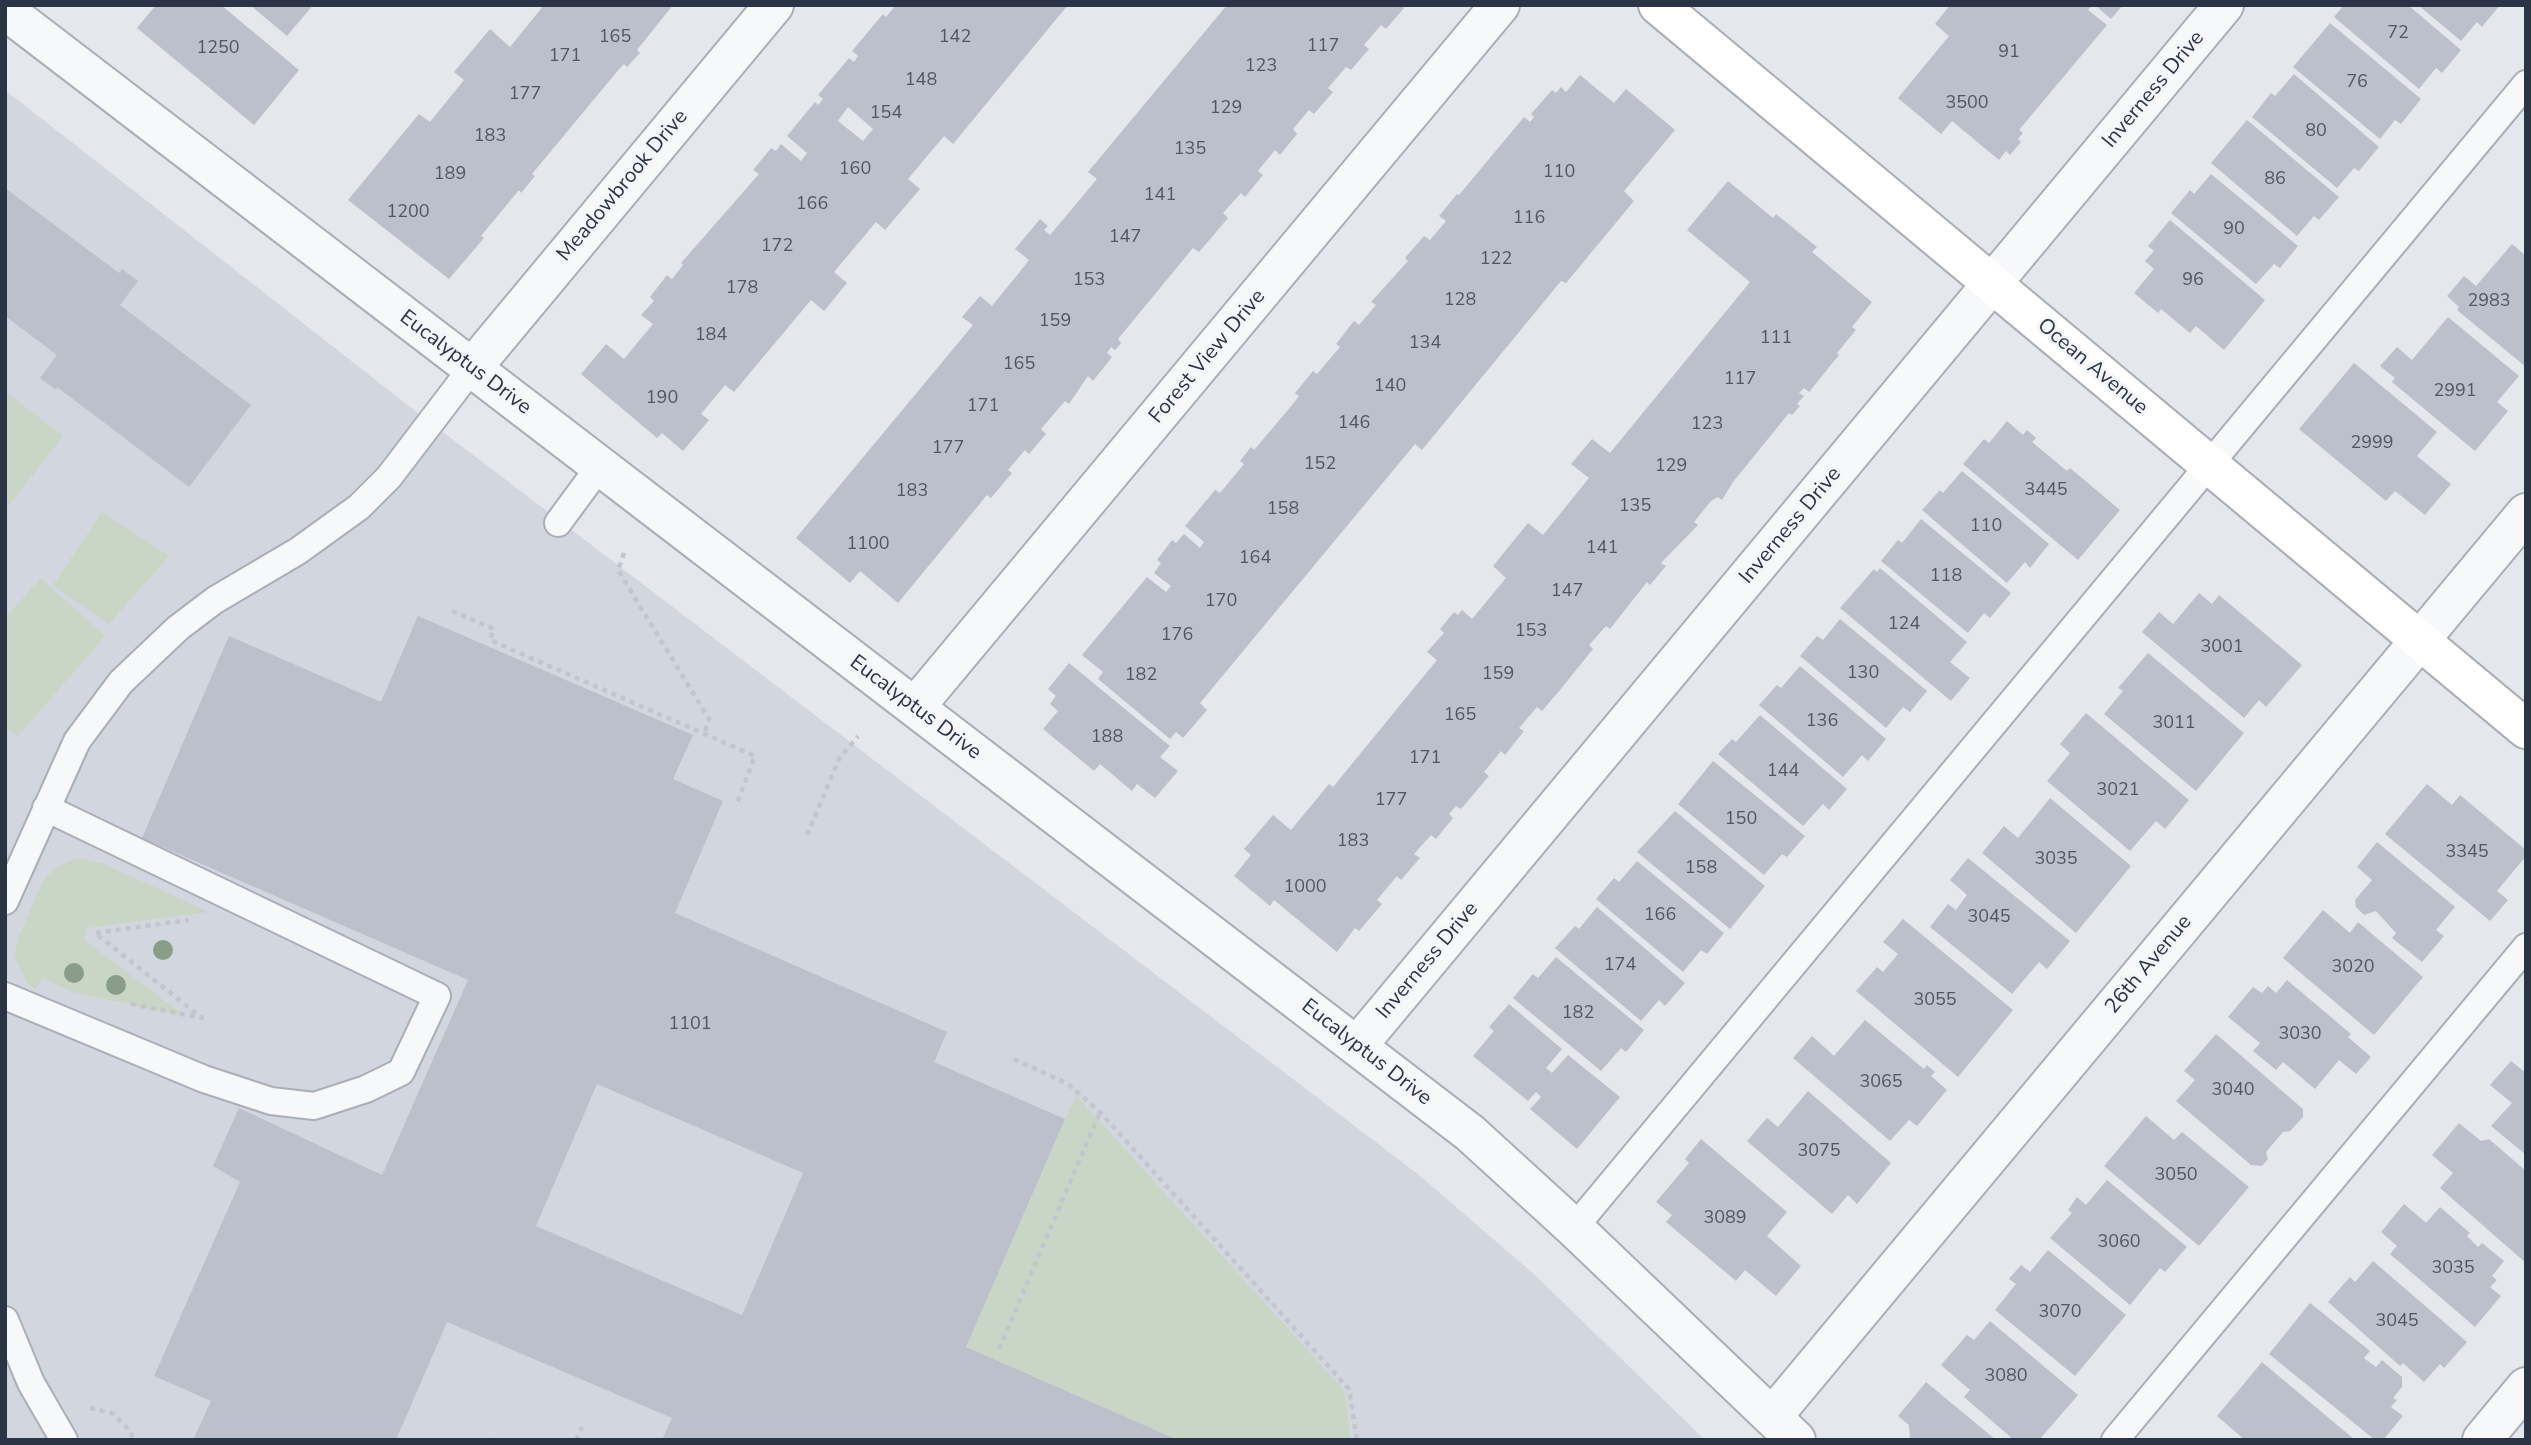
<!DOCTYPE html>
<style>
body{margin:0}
#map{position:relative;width:2531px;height:1445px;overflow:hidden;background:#e4e7ec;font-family:"Nunito Sans",sans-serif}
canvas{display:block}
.frame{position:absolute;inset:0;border:7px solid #2b3445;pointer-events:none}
</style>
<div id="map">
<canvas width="2531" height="1445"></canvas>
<div class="frame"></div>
</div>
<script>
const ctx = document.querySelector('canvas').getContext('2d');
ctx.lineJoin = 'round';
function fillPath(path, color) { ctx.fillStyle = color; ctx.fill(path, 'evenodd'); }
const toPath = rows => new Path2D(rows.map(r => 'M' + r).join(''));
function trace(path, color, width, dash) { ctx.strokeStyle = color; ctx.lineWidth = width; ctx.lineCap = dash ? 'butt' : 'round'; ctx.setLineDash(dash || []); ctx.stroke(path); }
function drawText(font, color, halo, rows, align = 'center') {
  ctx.font = font + ' "Nunito Sans",sans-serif'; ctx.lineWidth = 6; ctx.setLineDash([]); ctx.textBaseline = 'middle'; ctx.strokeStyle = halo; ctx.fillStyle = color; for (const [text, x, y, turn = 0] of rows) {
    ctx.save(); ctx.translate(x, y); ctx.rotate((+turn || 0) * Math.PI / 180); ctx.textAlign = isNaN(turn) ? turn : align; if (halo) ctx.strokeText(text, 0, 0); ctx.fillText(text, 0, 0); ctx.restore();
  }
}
fillPath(toPath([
 [5,90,414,410,1419,1175,1537,1277,1705,1440,5,1440]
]), '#d2d6de');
fillPath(toPath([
 [5,391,63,436,5,510],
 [102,512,169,556,109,624,53,585],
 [41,578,105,636,18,736,5,727,5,618],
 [74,859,84,859,104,864,209,912,87,928,84,940,185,1016,73,992,42,978,35,990,27,983,14,956,18,939,43,881,55,868],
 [1076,1095,1341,1387,1346,1397,1350,1440,1178,1440,966,1347]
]), '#c9d6c5');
fillPath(toPath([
 [156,5,221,5,299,70,254,125,137,28],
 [250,5,313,5,287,36],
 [544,5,673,5,637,50,640,53,627,67,624,64,620,68,532,174,535,176,521,193,519,190,481,236,484,238,449,279,348,200,419,114,430,122,464,80,454,72,490,29,510,47],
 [896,5,1068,5,953,144,944,136,908,179,920,189,885,230,876,222,834,272,847,283,824,311,811,300,734,392,725,385,701,414,709,420,683,451,662,433,657,438,581,374,606,344,624,359,653,324,641,315,654,301,650,297,667,275,672,279,683,265,681,263,759,174,753,170,771,148,776,151,781,144,801,161,807,153,787,136,815,102,818,105,823,99,818,95,849,58,854,62,858,56,852,51,883,14,886,17],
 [848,107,873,129,863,141,838,121],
 [1227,5,1400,5,1404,8,1386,29,1381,25,1364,45,1369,49,1351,70,1346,67,1328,88,1333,92,1314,114,1309,110,1293,129,1297,134,1280,155,1275,150,1258,171,1263,175,1245,197,1241,193,1223,213,1228,218,1199,252,1193,248,1118,339,1121,343,1115,350,1111,347,1107,353,1112,357,1093,381,1088,376,1069,404,1065,401,1041,429,1046,434,1029,454,1025,450,1008,470,1012,473,991,498,987,495,898,603,860,571,850,583,796,538,973,325,962,317,980,296,992,306,1026,264,1029,260,1015,249,1040,219,1048,226,1044,230,1050,235,1097,179,1088,172],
 [1950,5,2092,5,2088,10,2107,25,2019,130,2023,133,2018,139,2021,142,2010,155,2006,151,1999,160,1952,121,1941,134,1898,98,1949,36,1935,24],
 [2095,5,2123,5,2111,19],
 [2344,5,2408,5,2461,50,2442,73,2436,68,2419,89,2334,17],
 [2418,5,2500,5,2482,27,2477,22,2461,41],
 [2330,23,2421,99,2401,124,2395,120,2380,139,2293,67],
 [2294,74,2379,147,2359,171,2354,168,2337,188,2252,117,2271,93,2275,96],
 [1580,75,1614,103,1626,89,1675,130,1624,191,1634,201,1566,283,1561,281,1422,450,1415,444,1200,703,1207,710,1183,738,1176,732,1170,739,1098,679,1103,672,1082,655,1147,577,1166,592,1171,586,1154,573,1161,563,1157,560,1172,540,1176,543,1184,534,1200,548,1204,542,1185,526,1215,490,1220,493,1244,464,1240,461,1251,447,1254,450,1293,404,1299,396,1295,393,1313,371,1317,374,1340,347,1336,344,1354,321,1359,325,1376,305,1371,302,1408,261,1405,258,1424,236,1430,240,1446,221,1439,216,1457,194,1459,195,1524,117,1530,122,1534,117,1531,114,1552,90,1556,93,1561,87,1566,92],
 [2247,120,2339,197,2319,220,2314,216,2297,236,2211,163],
 [2211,174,2298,246,2280,268,2274,264,2256,284,2171,213,2190,190,2194,194],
 [1728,181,1773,218,1776,214,1817,247,1812,252,1872,302,1852,327,1856,330,1837,353,1839,355,1809,392,1804,388,1799,393,1804,396,1797,404,1800,406,1792,415,1789,413,1733,482,1722,500,1718,497,1711,501,1694,522,1698,525,1661,563,1666,566,1650,585,1647,582,1610,629,1606,626,1589,645,1593,649,1560,690,1542,711,1537,707,1519,728,1524,731,1505,755,1501,751,1484,772,1489,776,1461,809,1456,806,1449,814,1453,818,1436,839,1431,835,1414,854,1420,858,1401,880,1397,876,1377,900,1382,904,1359,931,1355,928,1337,952,1274,900,1270,906,1234,876,1251,855,1244,849,1273,815,1291,830,1329,784,1333,787,1437,660,1427,652,1444,633,1440,629,1454,612,1458,615,1462,610,1472,619,1506,578,1493,566,1528,523,1543,535,1589,478,1571,464,1592,439,1610,453,1750,282,1687,230],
 [5,188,119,273,122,269,138,281,120,305,251,405,189,487,57,387,56,390,40,378,57,355,5,316],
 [2170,220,2265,300,2224,350,2196,326,2190,333,2161,309,2158,313,2134,293,2154,269,2145,261,2154,251,2148,246],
 [2512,244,2526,256,2526,367,2457,310,2459,307,2447,296,2464,276,2476,286],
 [2448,317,2519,376,2497,402,2508,411,2475,451,2392,382,2395,378,2380,366,2397,347,2412,360],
 [2354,363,2437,432,2417,456,2451,484,2425,515,2395,491,2386,501,2299,429],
 [2007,421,2023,435,2027,430,2036,438,2032,442,2067,471,2070,468,2120,510,2078,560,1963,464,1984,439,1989,443],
 [1962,471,2049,544,2030,568,2025,562,2007,583,1922,510,1940,490,1943,493],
 [1921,519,2011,593,1990,618,1984,613,1968,633,1881,561,1898,540,1902,543],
 [1880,568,1967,642,1950,662,1970,678,1951,701,1840,608,1874,569,1877,572],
 [2199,593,2212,604,2219,595,2302,665,2266,707,2259,700,2244,718,2142,632,2159,612,2173,624],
 [418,616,693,735,673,779,723,801,675,913,947,1032,934,1062,1065,1119,966,1347,1178,1440,662,1440,672,1418,447,1322,396,1440,193,1440,211,1401,154,1376,240,1182,213,1166,239,1108,382,1175,468,980,142,838,229,636,381,702],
 [597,1084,803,1173,742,1315,536,1226],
 [1840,619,1927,691,1910,712,1903,707,1886,728,1800,656,1817,636,1823,640],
 [2148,653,2244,733,2196,791,2104,714,2123,691,2118,688],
 [1069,663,1170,746,1160,757,1178,771,1155,798,1137,784,1132,791,1100,764,1094,771,1043,729,1058,711,1050,704,1056,696,1048,689],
 [1800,666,1886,739,1868,761,1862,755,1843,777,1759,705,1777,685,1781,688],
 [2086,713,2189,800,2165,829,2156,821,2130,851,2047,781,2070,753,2060,744],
 [1760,715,1847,789,1829,810,1823,804,1803,826,1718,754,1732,739,1736,742],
 [1713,761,1805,836,1787,857,1782,854,1764,875,1678,804],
 [2427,784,2452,805,2460,795,2526,850,2526,856,2497,891,2508,900,2490,921,2385,834],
 [2050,798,2131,866,2076,933,1982,853,2004,826,2018,838],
 [1675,811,1765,886,1730,929,1637,852],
 [2377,842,2455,907,2436,930,2444,936,2422,962,2392,938,2396,933,2376,911,2364,915,2356,907,2355,900,2372,880,2357,867],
 [1968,858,2070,941,2047,969,2039,962,2012,994,1930,927,1948,904,1956,910,1967,895,1950,880],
 [1637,861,1724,933,1707,954,1701,950,1683,972,1596,899,1614,878,1619,882],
 [1597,907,1685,983,1665,1006,1659,1000,1641,1021,1555,948,1575,926,1579,929],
 [2323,910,2350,933,2358,922,2423,977,2374,1035,2283,958],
 [1903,919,2013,1010,1958,1077,1856,991,1877,967,1883,972,1898,954,1883,942],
 [1556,957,1644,1030,1626,1052,1621,1048,1601,1071,1513,998,1533,974,1538,978],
 [2287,980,2351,1034,2348,1037,2371,1057,2356,1074,2339,1060,2315,1089,2283,1062,2276,1070,2253,1051,2260,1043,2228,1017,2253,987,2262,993,2268,986,2276,993],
 [1509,1004,1562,1049,1546,1068,1552,1073,1568,1055,1620,1097,1577,1149,1530,1109,1541,1097,1536,1092,1528,1101,1473,1056,1494,1031,1489,1027],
 [1865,1020,1924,1069,1927,1065,1935,1072,1931,1076,1947,1090,1917,1126,1909,1120,1890,1141,1793,1058,1812,1036,1834,1056],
 [2216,1034,2303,1109,2303,1117,2290,1131,2283,1132,2266,1152,2268,1159,2262,1166,2251,1165,2176,1101,2195,1080,2184,1071],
 [2511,1061,2526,1073,2526,1155,2491,1126,2512,1103,2490,1085],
 [1808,1091,1891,1163,1857,1204,1848,1195,1832,1214,1747,1141,1767,1118,1778,1127],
 [2146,1116,2174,1140,2182,1132,2249,1187,2199,1246,2104,1166],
 [2459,1123,2481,1141,2489,1139,2526,1171,2526,1263,2440,1188,2453,1173,2432,1155],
 [1701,1139,1787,1212,1767,1236,1801,1266,1776,1296,1745,1270,1736,1281,1666,1222,1672,1215,1656,1202,1689,1163,1685,1159],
 [2107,1180,2187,1247,2165,1272,2160,1268,2130,1305,2050,1238,2072,1213,2068,1210,2077,1197,2086,1205],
 [2404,1204,2426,1223,2440,1207,2470,1233,2467,1236,2478,1247,2482,1243,2504,1261,2492,1276,2497,1280,2490,1287,2501,1296,2475,1327,2390,1254,2397,1246,2381,1232],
 [2048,1250,2126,1315,2075,1376,1995,1310,2016,1284,2009,1279,2021,1265,2030,1272],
 [2373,1261,2467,1342,2444,1368,2440,1364,2424,1382,2403,1363,2400,1366,2328,1302,2350,1277,2355,1282],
 [2310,1303,2370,1351,2364,1358,2376,1367,2382,1360,2402,1377,2402,1387,2393,1398,2397,1400,2391,1407,2403,1416,2383,1440,2375,1440,2269,1354],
 [1990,1321,2078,1395,2039,1440,2014,1440,1964,1397,1970,1390,1941,1365,1967,1335,1974,1340],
 [2262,1362,2355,1440,2245,1440,2217,1416],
 [1926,1382,1996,1440,1910,1440,1909,1425,1898,1416]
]), '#bbc0ca');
const lane = toPath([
 [558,523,600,466],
 [5,901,77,741,121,682,178,628,215,600,298,551,359,507,389,477,472,368],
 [5,996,204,1079,271,1101,314,1106,366,1089,401,1072,437,996,46,808],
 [1574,1228,2526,84],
 [5,1320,31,1383,64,1440],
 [2115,1440,2526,947]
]);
const street = toPath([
 [5,10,1470,1133,1574,1228,1796,1440],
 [472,368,774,5],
 [915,707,1500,5],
 [1357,1046,2224,5],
 [1772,1417,2526,513],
 [2482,1440,2526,1387]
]);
const secondary = toPath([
 [1658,5,2526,729]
]);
trace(lane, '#a9aeb7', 30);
trace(street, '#a9aeb7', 42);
trace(secondary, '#a9aeb7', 42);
trace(toPath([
 [624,553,618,570,709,719,704,734],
 [452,611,494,629,490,640,755,756,736,806],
 [807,835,839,759,858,736],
 [131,1004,202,1018,95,933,189,920],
 [1014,1059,1068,1084,1100,1112,1349,1389,1357,1440],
 [999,1349,1100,1112],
 [90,1408,112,1413,130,1431,134,1440],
 [488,1440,490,1440],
 [576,1440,582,1427]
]), '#c2c5cb', 4.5, [5, 5]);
trace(lane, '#f7f8fa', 26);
trace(street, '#f7f8fa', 38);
trace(secondary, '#fff', 38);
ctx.fillStyle = '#899d89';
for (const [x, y] of [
 [163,950],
 [74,973],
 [116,985]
]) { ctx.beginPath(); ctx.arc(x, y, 10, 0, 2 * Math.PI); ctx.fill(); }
drawText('18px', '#4f5766', null, [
 ["72",2398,34],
 ["165",615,38],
 ["142",955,38],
 ["117",1323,47],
 ["1250",218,49],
 ["91",2009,53],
 ["171",565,57],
 ["123",1261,67],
 ["148",921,81],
 ["76",2357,83],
 ["177",525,95],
 ["3500",1967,104],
 ["129",1226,109],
 ["154",886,114],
 ["80",2316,132],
 ["183",490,137],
 ["135",1190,150],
 ["160",855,170],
 ["110",1559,173],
 ["189",450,175],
 ["86",2275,180],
 ["141",1160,196],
 ["166",812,205],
 ["1200",408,213],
 ["116",1529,219],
 ["90",2234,230],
 ["147",1125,238],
 ["172",777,247],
 ["122",1496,260],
 ["153",1089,281],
 ["96",2193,281],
 ["178",742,289],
 ["128",1460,301],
 ["2983",2489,302],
 ["159",1055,322],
 ["184",711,336],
 ["111",1776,339],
 ["134",1425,344],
 ["165",1019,365],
 ["117",1740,380],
 ["140",1390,387],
 ["2991",2455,392],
 ["190",662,399],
 ["171",983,407],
 ["146",1354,424],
 ["123",1707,425],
 ["2999",2372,444],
 ["177",948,449],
 ["152",1320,465],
 ["129",1671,467],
 ["3445",2046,491],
 ["183",912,492],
 ["135",1635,507],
 ["158",1283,510],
 ["110",1986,527],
 ["1100",868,545],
 ["141",1602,549],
 ["164",1255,559],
 ["118",1946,577],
 ["147",1567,592],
 ["170",1221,602],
 ["124",1904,625],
 ["153",1531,632],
 ["176",1177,636],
 ["3001",2222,648],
 ["130",1863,674],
 ["159",1498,675],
 ["182",1141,676],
 ["165",1460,716],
 ["136",1822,722],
 ["3011",2174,724],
 ["188",1107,738],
 ["171",1425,759],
 ["144",1783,772],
 ["3021",2118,791],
 ["177",1391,801],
 ["150",1741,820],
 ["183",1353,842],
 ["3345",2467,853],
 ["3035",2056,860],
 ["158",1701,869],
 ["1000",1305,888],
 ["166",1660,916],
 ["3045",1989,918],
 ["174",1620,966],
 ["3020",2353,968],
 ["3055",1935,1001],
 ["182",1578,1014],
 ["1101",690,1025],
 ["3030",2300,1035],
 ["3065",1881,1083],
 ["3040",2233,1091],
 ["3075",1819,1152],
 ["3050",2176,1176],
 ["3089",1725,1219],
 ["3060",2119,1243],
 ["3035",2453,1269],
 ["3070",2060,1313],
 ["3045",2397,1322],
 ["3080",2006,1377]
]);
drawText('21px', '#2b3445', '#f4f6f9', [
 ["Inverness Drive",2154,90,-50],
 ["Meadowbrook Drive",623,186,-50],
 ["Forest View Drive",1208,357,-50],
 ["Eucalyptus Drive",465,363,37],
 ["Ocean Avenue",2092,367,40],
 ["Inverness Drive",1791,526,-50],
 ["Eucalyptus Drive",915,708,37],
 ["Inverness Drive",1428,961,-50],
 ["26th Avenue",2149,965,-50],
 ["Eucalyptus Drive",1366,1053,38]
]);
</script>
